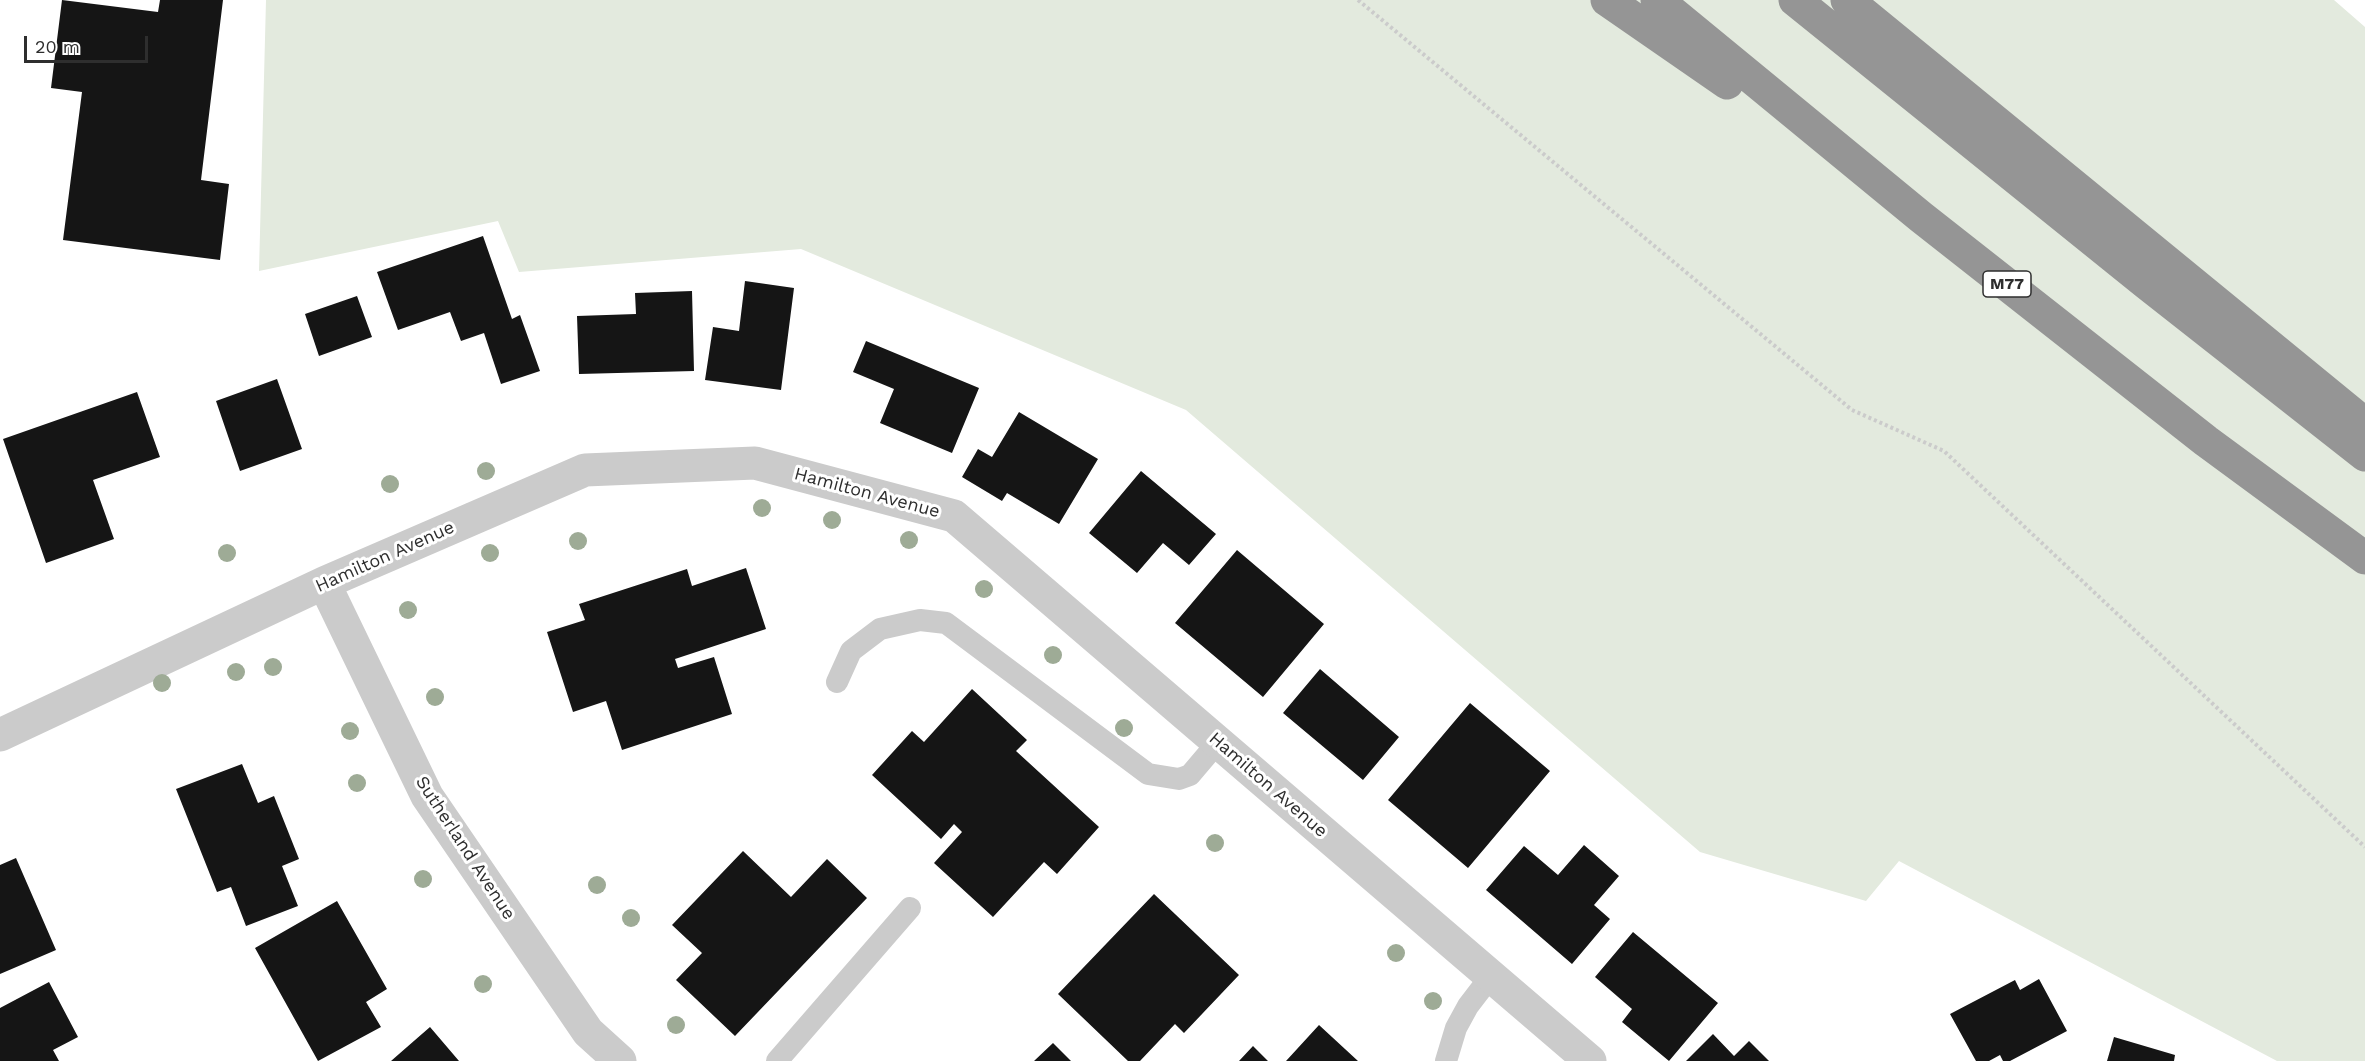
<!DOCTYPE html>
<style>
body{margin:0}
#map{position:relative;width:2365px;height:1061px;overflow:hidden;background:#fff;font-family:"Work Sans",sans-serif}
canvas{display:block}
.scale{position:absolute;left:24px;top:36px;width:124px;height:27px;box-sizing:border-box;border:3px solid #2e2e2e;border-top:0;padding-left:8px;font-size:18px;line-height:21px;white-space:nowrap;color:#2e2e2e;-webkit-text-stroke:4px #fff;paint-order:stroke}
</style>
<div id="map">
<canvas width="2365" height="1061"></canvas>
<div class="scale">20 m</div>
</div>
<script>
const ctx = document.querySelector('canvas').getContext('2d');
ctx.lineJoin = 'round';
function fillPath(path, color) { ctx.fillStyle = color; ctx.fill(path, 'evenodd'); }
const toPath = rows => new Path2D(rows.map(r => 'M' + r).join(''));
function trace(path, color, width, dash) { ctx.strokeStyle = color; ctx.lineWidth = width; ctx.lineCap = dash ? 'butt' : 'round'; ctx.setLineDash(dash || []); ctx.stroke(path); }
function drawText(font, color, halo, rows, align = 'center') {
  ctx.font = font + ' "Work Sans",sans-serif'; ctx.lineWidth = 6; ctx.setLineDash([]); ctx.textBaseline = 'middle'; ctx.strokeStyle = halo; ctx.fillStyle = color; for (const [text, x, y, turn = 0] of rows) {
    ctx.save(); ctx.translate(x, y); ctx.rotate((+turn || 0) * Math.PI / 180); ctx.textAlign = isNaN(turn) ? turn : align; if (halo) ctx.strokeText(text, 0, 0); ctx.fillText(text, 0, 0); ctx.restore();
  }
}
fillPath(toPath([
 [266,0,2334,0,2365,27,2365,1061,2277,1061,1899,861,1866,901,1700,852,1186,410,801,249,519,272,498,221,259,271]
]), '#e3eade');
fillPath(toPath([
 [62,0,158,12,160,0,223,0,201,180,229,184,220,260,63,240,82,92,51,88],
 [483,236,512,319,520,315,540,371,501,384,484,333,461,341,450,312,398,330,377,272],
 [745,281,794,288,781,390,705,380,713,327,739,331],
 [692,291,694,371,579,374,577,316,636,314,635,293],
 [357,296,372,337,319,356,305,314],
 [866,341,979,388,952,453,880,423,894,389,853,372],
 [277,379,302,449,240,471,216,401],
 [137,392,160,457,93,480,114,539,46,563,3,439],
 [1019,412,1098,459,1059,524,1007,493,1002,501,962,477,978,449,992,457],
 [1141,471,1216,534,1189,565,1163,543,1137,573,1089,533],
 [1237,550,1324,624,1263,697,1175,623],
 [746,568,766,629,675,659,678,668,714,657,732,714,622,750,606,701,573,712,547,632,585,620,579,604,687,569,692,586],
 [1320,669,1399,737,1363,780,1283,713],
 [972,689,1027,740,1016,751,1099,827,1057,874,1044,862,993,917,934,863,962,832,954,824,941,839,872,775,912,731,924,742],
 [1470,703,1550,771,1468,868,1388,800],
 [242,764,258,803,274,796,299,859,282,866,298,906,246,926,231,887,217,892,176,789],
 [1584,845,1619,876,1594,905,1610,919,1572,964,1486,890,1524,846,1558,875],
 [743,851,791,897,827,859,867,898,735,1036,676,980,702,953,672,925],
 [16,858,56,950,0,974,0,865],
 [1154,894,1239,975,1184,1033,1175,1024,1140,1061,1128,1061,1058,994],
 [337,901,387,989,366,1002,381,1027,318,1061,255,948],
 [1633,932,1718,1003,1669,1061,1622,1022,1632,1009,1595,977],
 [2039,979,2067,1031,2010,1061,2003,1061,2000,1055,1989,1061,1976,1061,1950,1014,2015,980,2020,990],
 [49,982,78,1037,53,1050,59,1061,0,1061,0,1008],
 [1319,1025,1358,1061,1286,1061],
 [430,1027,459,1061,391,1061,407,1047],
 [1713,1034,1734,1056,1749,1041,1769,1061,1686,1061],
 [2114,1037,2175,1055,2174,1061,2107,1061],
 [1053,1043,1071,1061,1034,1061],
 [1253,1046,1268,1061,1239,1061]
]), '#151515');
trace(toPath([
 [1358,0,1852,410,1944,451,2365,847]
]), '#cbcbcb', 4, [3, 3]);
trace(toPath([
 [837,682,851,651,880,629,920,620,946,623,1148,774,1179,779,1190,775,1218,742],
 [777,1061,910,908],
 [1446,1061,1456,1028,1468,1006,1491,976]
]), '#cbcbcb', 22);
trace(toPath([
 [324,583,427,796,588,1032,620,1061],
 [0,735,324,583,585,470,755,463,954,516,1590,1061]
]), '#cbcbcb', 33);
trace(toPath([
 [1607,0,1727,83],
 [1657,0,1921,217,2206,441,2365,558],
 [1795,0,2146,283,2365,455],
 [1847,0,2365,424]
]), '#959595', 33);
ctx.fillStyle = '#9eab96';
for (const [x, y] of [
 [486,471],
 [390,484],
 [762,508],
 [832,520],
 [909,540],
 [578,541],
 [227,553],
 [490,553],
 [984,589],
 [408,610],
 [1053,655],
 [273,667],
 [236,672],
 [162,683],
 [435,697],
 [1124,728],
 [350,731],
 [357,783],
 [1215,843],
 [423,879],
 [597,885],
 [631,918],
 [1396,953],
 [483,984],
 [1433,1001],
 [676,1025]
]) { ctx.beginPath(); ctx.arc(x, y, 9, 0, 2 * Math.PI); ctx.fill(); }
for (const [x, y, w] of [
 [2007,284,48]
]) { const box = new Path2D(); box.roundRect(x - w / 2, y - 13, w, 26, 4.5); ctx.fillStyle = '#fff'; ctx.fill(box); trace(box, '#2e2e2e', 1.5); }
drawText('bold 16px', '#2e2e2e', null, [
 ["M77",2007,284]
]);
drawText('18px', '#2e2e2e', '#fff', [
 ["Hamilton Avenue",867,493,15],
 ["Hamilton Avenue",385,557,-24],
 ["Hamilton Avenue",1268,785,41],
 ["Sutherland Avenue",465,848,57]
]);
</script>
